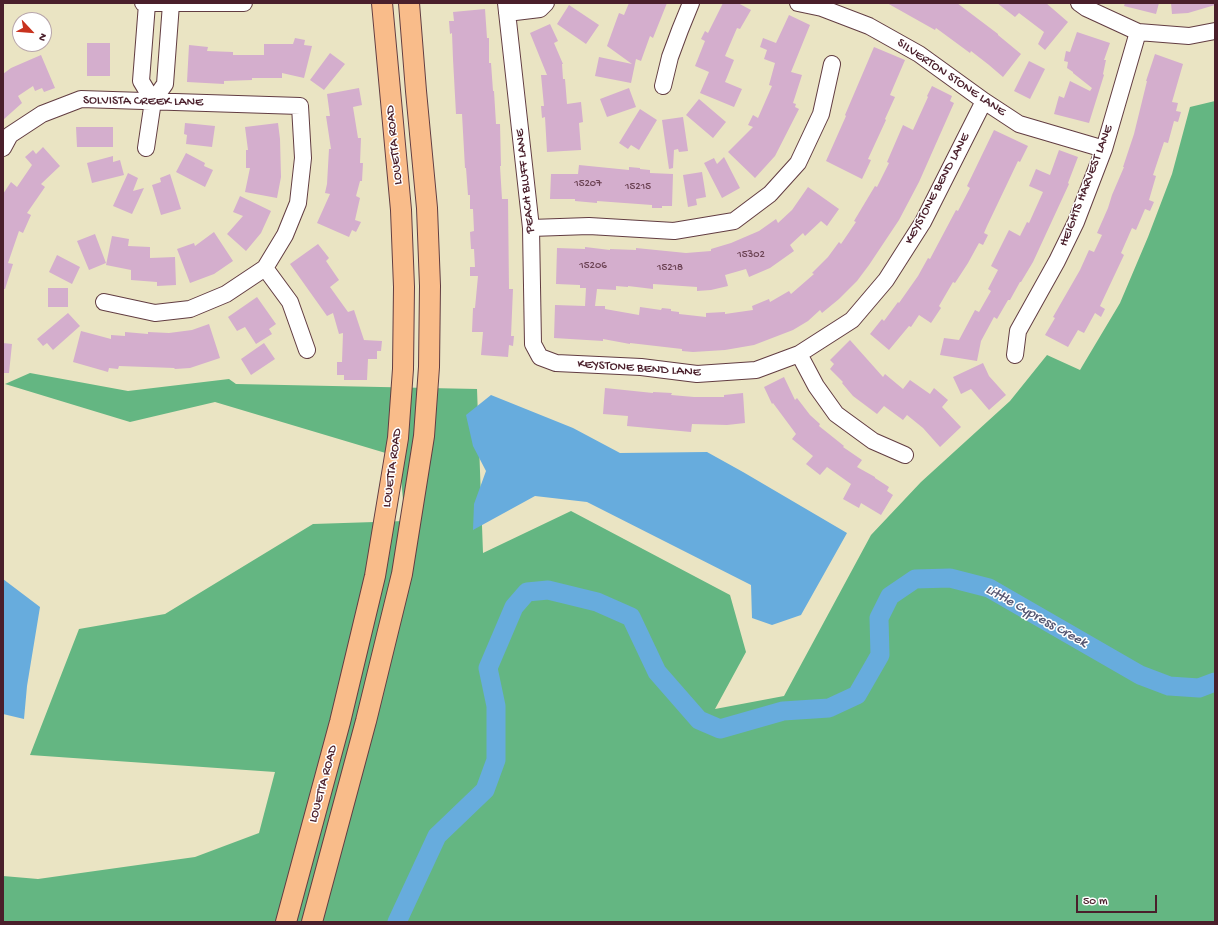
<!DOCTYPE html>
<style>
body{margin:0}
#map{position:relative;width:1218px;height:925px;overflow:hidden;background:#eae4c3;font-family:"Gochi Hand",sans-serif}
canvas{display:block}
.frame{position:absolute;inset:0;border:4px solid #4a1f2b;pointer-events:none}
.north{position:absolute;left:12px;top:12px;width:40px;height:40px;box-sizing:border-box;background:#fff;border:1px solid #b7a5aa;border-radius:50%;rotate:116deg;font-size:11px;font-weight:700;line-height:16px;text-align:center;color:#4a1f2b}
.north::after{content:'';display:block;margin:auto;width:14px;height:18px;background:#c8321e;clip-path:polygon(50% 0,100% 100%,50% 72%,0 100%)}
.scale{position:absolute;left:1076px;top:895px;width:81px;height:18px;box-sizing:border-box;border:2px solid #4a1f2b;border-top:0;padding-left:5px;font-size:12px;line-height:14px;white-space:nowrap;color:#4a1f2b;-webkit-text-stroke:3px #fff;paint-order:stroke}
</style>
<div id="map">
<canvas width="1218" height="925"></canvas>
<div class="frame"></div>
<div class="north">N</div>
<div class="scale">50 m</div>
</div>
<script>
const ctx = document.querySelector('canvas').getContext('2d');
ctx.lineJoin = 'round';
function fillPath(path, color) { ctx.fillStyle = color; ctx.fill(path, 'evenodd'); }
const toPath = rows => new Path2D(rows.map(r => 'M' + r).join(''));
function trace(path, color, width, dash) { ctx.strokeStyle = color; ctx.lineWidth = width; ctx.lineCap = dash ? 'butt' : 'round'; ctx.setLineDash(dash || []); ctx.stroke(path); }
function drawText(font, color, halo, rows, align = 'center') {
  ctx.font = font + ' "Gochi Hand",sans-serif'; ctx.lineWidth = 3; ctx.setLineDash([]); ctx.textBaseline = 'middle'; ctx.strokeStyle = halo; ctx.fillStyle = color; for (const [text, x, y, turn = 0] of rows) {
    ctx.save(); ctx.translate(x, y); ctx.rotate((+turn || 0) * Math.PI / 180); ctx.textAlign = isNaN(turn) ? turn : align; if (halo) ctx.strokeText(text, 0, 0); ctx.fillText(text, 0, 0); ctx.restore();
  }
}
fillPath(toPath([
 [1215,101,1215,922,3,922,3,876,38,879,195,857,259,833,275,772,30,755,79,629,165,614,313,524,405,521,399,457,215,402,130,422,5,384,30,373,128,391,229,379,236,384,477,389,483,553,571,511,730,595,746,652,715,709,784,696,871,535,921,482,1010,401,1047,355,1080,370,1120,303,1148,237,1172,174,1190,107]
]), '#64b682');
fillPath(toPath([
 [491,395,573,428,620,453,707,452,743,472,847,533,801,615,772,625,752,618,751,585,587,502,535,496,473,530,474,504,486,471,473,446,466,415],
 [3,579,40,607,27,686,24,719,3,714]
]), '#67acdd');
trace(toPath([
 [397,922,437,836,485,790,496,760,496,706,488,668,514,607,527,592,548,590,597,602,631,617,657,672,699,720,720,729,783,711,829,708,857,695,880,655,879,618,890,596,915,579,950,578,989,588,1140,675,1169,686,1199,688,1215,682]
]), '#67acdd', 19);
fillPath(toPath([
 [629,3,667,3,653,38,650,36,641,61,636,59,631,83,595,76,599,57,632,64,607,46,619,13,624,15],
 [723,3,738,3,751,10,740,29,737,28,725,56,734,60,725,82,742,89,734,107,700,93,709,72,695,66,705,41,701,39,705,31,708,33],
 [887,3,957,3,998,34,998,35,1021,54,1003,77,989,65,971,51,970,53,936,28,935,30],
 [997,3,1046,3,1068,22,1045,50,1038,44,1044,32,1019,13,1015,17],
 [1125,3,1159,3,1156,14,1124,6],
 [1171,3,1215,3,1215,5,1188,13,1172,14],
 [569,5,599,25,586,44,557,24],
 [485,9,487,38,489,38,489,63,491,63,493,91,494,91,496,124,500,124,501,166,500,166,502,199,508,199,509,289,513,289,511,336,514,336,513,346,509,345,508,357,481,355,483,332,472,332,473,308,475,308,478,276,470,276,470,267,475,267,474,249,471,249,470,232,474,231,473,209,470,209,470,195,468,195,466,168,465,168,462,114,456,114,453,59,452,33,450,34,449,21,454,21,453,12],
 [789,15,810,25,791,72,802,75,793,103,796,104,795,107,799,109,775,156,755,178,728,152,753,127,748,125,753,115,758,118,772,86,769,85,775,63,764,59,767,50,760,47,763,38,776,43],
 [550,24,558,41,554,43,563,64,562,64,563,79,565,79,567,104,581,102,583,122,579,123,581,150,547,152,545,117,542,118,541,106,544,106,541,75,547,75,530,33],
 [1077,32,1110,43,1104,60,1106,60,1103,74,1104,75,1089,123,1054,114,1059,96,1064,98,1070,81,1090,91,1092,88,1073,73,1073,72,1067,68,1068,62,1064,61,1066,51,1070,52],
 [295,38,305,40,304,45,312,46,304,78,282,73,282,78,252,78,252,80,224,81,224,84,187,82,189,45,208,47,207,51,233,52,233,55,264,55,264,44,293,44],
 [87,43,110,43,110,76,87,76],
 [874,47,905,60,890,95,895,97,885,119,886,120,868,159,871,160,862,179,826,161,846,116,845,115],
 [330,53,345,64,324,90,310,80],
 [1155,54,1183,64,1172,102,1178,103,1176,111,1181,112,1178,122,1174,121,1168,143,1164,142,1153,175,1156,176,1149,200,1154,202,1150,211,1145,209,1136,230,1132,228,1121,253,1124,255,1100,306,1105,309,1101,317,1095,313,1084,333,1078,330,1068,347,1045,335,1055,318,1053,317,1080,270,1089,250,1094,252,1102,235,1097,233,1108,208,1112,195,1124,167,1123,167,1134,134,1147,81,1146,81],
 [41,55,55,88,44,92,42,88,35,91,33,86,18,96,22,103,3,120,3,74,11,68],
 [1029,61,1045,69,1030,99,1014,91],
 [932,86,952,96,950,101,954,103,919,182,899,220,869,265,857,281,839,299,822,313,820,310,808,321,793,330,754,345,725,350,693,352,682,351,682,349,630,343,630,344,603,339,603,341,554,338,555,305,585,306,586,288,580,288,580,285,556,284,557,248,585,249,585,247,610,250,610,249,636,250,636,248,686,253,711,251,711,249,731,243,759,231,776,219,778,223,792,210,808,187,839,209,827,226,821,221,805,236,803,233,790,245,794,251,770,268,749,277,746,269,725,275,728,286,711,290,697,291,697,287,653,284,653,289,628,286,628,287,616,286,616,290,597,289,595,306,605,306,605,309,639,315,640,307,661,310,662,308,671,309,671,311,679,312,679,314,706,317,706,313,725,312,725,314,753,310,752,306,769,299,770,302,789,291,791,294,814,274,812,273,828,257,839,242,841,244,856,222,854,221,875,186,877,187,889,163,887,162,903,125,913,130,928,97,927,96],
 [359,88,362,105,353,107,358,138,361,138,360,163,363,163,362,181,360,181,356,196,360,198,355,220,361,222,356,232,352,230,349,237,317,223,330,194,325,193,327,184,329,149,331,149,326,116,330,116,327,94],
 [629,88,636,107,607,117,600,99],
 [699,99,726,122,713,138,686,115],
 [640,109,657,120,639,150,631,145,628,149,619,143],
 [683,117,688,151,679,152,678,149,674,150,673,168,669,169,662,120],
 [185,123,215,126,212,147,186,144,187,135,184,134],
 [278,123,280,139,281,177,277,198,245,192,250,168,246,168,246,150,248,150,245,127],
 [76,127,113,127,113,147,77,147],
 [994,130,1028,146,1020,162,1018,161,987,226,984,233,988,235,983,245,979,243,968,263,955,283,953,282,939,306,941,308,931,323,919,315,911,327,909,326,889,350,870,334,882,319,884,321,898,302,899,303,918,276,928,258,930,259,956,210,958,211,970,188,967,186],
 [43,147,60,166,41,184,45,187,27,213,31,215,23,233,19,231,8,263,13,264,5,289,3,289,3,194,11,182,17,187,32,165,25,157,33,150,36,154],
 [1059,150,1078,157,1068,183,1069,184,1033,262,1021,282,1020,282,1010,300,1008,300,997,319,994,317,981,341,977,361,940,355,944,338,959,340,975,310,979,312,991,291,988,289,998,270,991,266,1009,230,1020,236,1027,222,1029,223,1043,192,1029,186,1036,169,1050,175],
 [186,153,205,163,204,166,213,170,205,187,176,172],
 [113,156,113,162,120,160,124,175,92,183,87,163],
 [724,157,740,188,722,198,704,163,714,158,717,164],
 [579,165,629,170,629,167,640,168,640,169,650,170,650,173,673,174,672,206,662,206,662,208,652,208,652,205,597,201,597,203,575,201,575,199,550,199,551,174,578,174],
 [702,172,706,197,696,199,697,205,688,207,683,175],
 [128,173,138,178,133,191,144,188,132,214,113,206],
 [170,174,181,209,161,215,152,185,161,182,160,178],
 [240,196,271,211,261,233,246,251,227,234,243,216,233,212],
 [214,232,233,261,214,274,190,283,177,249,194,243,195,246],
 [95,234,106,263,89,270,77,241],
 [112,236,129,239,128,246,150,247,150,258,175,257,176,285,157,286,157,282,131,280,131,270,106,265],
 [318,244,329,258,326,261,339,280,330,287,348,312,354,310,364,340,382,341,381,351,377,351,377,359,368,359,367,380,344,380,344,375,337,375,337,362,342,362,343,333,339,334,333,313,327,316,290,264],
 [57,255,80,267,72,284,49,272],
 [48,288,68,288,68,307,48,307],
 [257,297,276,324,269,329,272,334,256,344,245,327,237,331,228,317],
 [68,313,80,326,53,350,47,343,43,346,37,339],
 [209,324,220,358,190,368,175,369,174,368,119,366,118,369,109,368,108,372,73,362,81,331,111,339,111,335,125,336,125,332,148,334,148,332,169,333,192,330],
 [850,340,883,377,885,374,903,389,910,380,930,394,934,388,948,400,942,407,961,427,940,447,923,428,907,415,903,420,884,406,877,414,853,396,842,383,843,382,830,369,834,364,830,360],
 [3,343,12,344,9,373,3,373],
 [264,343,275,359,251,375,241,359],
 [983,363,989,376,1006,395,989,410,971,389,961,394,953,377],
 [784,377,795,400,797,398,810,415,820,424,819,426,844,446,843,447,862,460,857,467,875,477,875,478,889,487,887,491,893,495,881,515,861,503,859,508,843,499,851,484,827,467,820,475,806,464,813,456,792,439,796,434,773,403,772,404,764,387],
 [605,388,653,393,653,392,672,393,671,395,694,397,724,397,724,395,743,393,745,423,727,425,692,424,691,432,627,426,628,416,603,414]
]), '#d4aecd');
const minor = toPath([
 [143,3,244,3],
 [506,3,531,228,533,344,540,357,556,363,641,367,697,374,756,370,799,354,852,320,886,280,923,222,984,101],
 [798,3,822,8,869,26,919,54,984,101,1019,124,1104,149],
 [1079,3,1086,8,1138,32,1189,36,1215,31],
 [147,4,141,81,153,101],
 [507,13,540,9,546,3],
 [663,86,670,57,680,30,691,3],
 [3,148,10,135,42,114,81,99,300,106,303,158,298,203,285,235,265,268,226,294,190,309,155,313,104,302],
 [146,148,153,101,165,84,171,4],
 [531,228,589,226,674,231,734,221,770,194,798,163,821,114,832,64],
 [265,268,290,302,307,350],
 [799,354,816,386,836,414,873,441,905,455],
 [1015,355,1018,331,1057,261,1076,222,1104,149,1138,32]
]);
const major = toPath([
 [286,922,340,722,375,576,398,438,403,369,404,287,401,210,382,3],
 [312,922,366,721,402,574,424,436,429,367,430,286,427,208,416,91,409,3]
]);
trace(minor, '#623d42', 18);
trace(major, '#623d42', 22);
trace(minor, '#fff', 16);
trace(major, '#f9bc8a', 20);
drawText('11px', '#6c4354', null, [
 ["15207",588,184],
 ["15215",638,187],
 ["15302",751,255],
 ["15206",593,266],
 ["15218",670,268]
]);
drawText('13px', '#4a1f2b', '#fff', [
 ["SILVERTON STONE LANE",951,78,34],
 ["SOLVISTA CREEK LANE",143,102,1],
 ["LOUETTA ROAD",395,145,-96],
 ["PEACH BLUFF LANE",526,181,-96],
 ["HEIGHTS HARVEST LANE",1087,186,-69],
 ["KEYSTONE BEND LANE",938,189,-62],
 ["KEYSTONE BEND LANE",639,369,4],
 ["LOUETTA ROAD",393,468,-82],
 ["LOUETTA ROAD",324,784,-75]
]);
drawText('italic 14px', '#565772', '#fff', [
 ["Little Cypress Creek",1036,617,29]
]);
</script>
